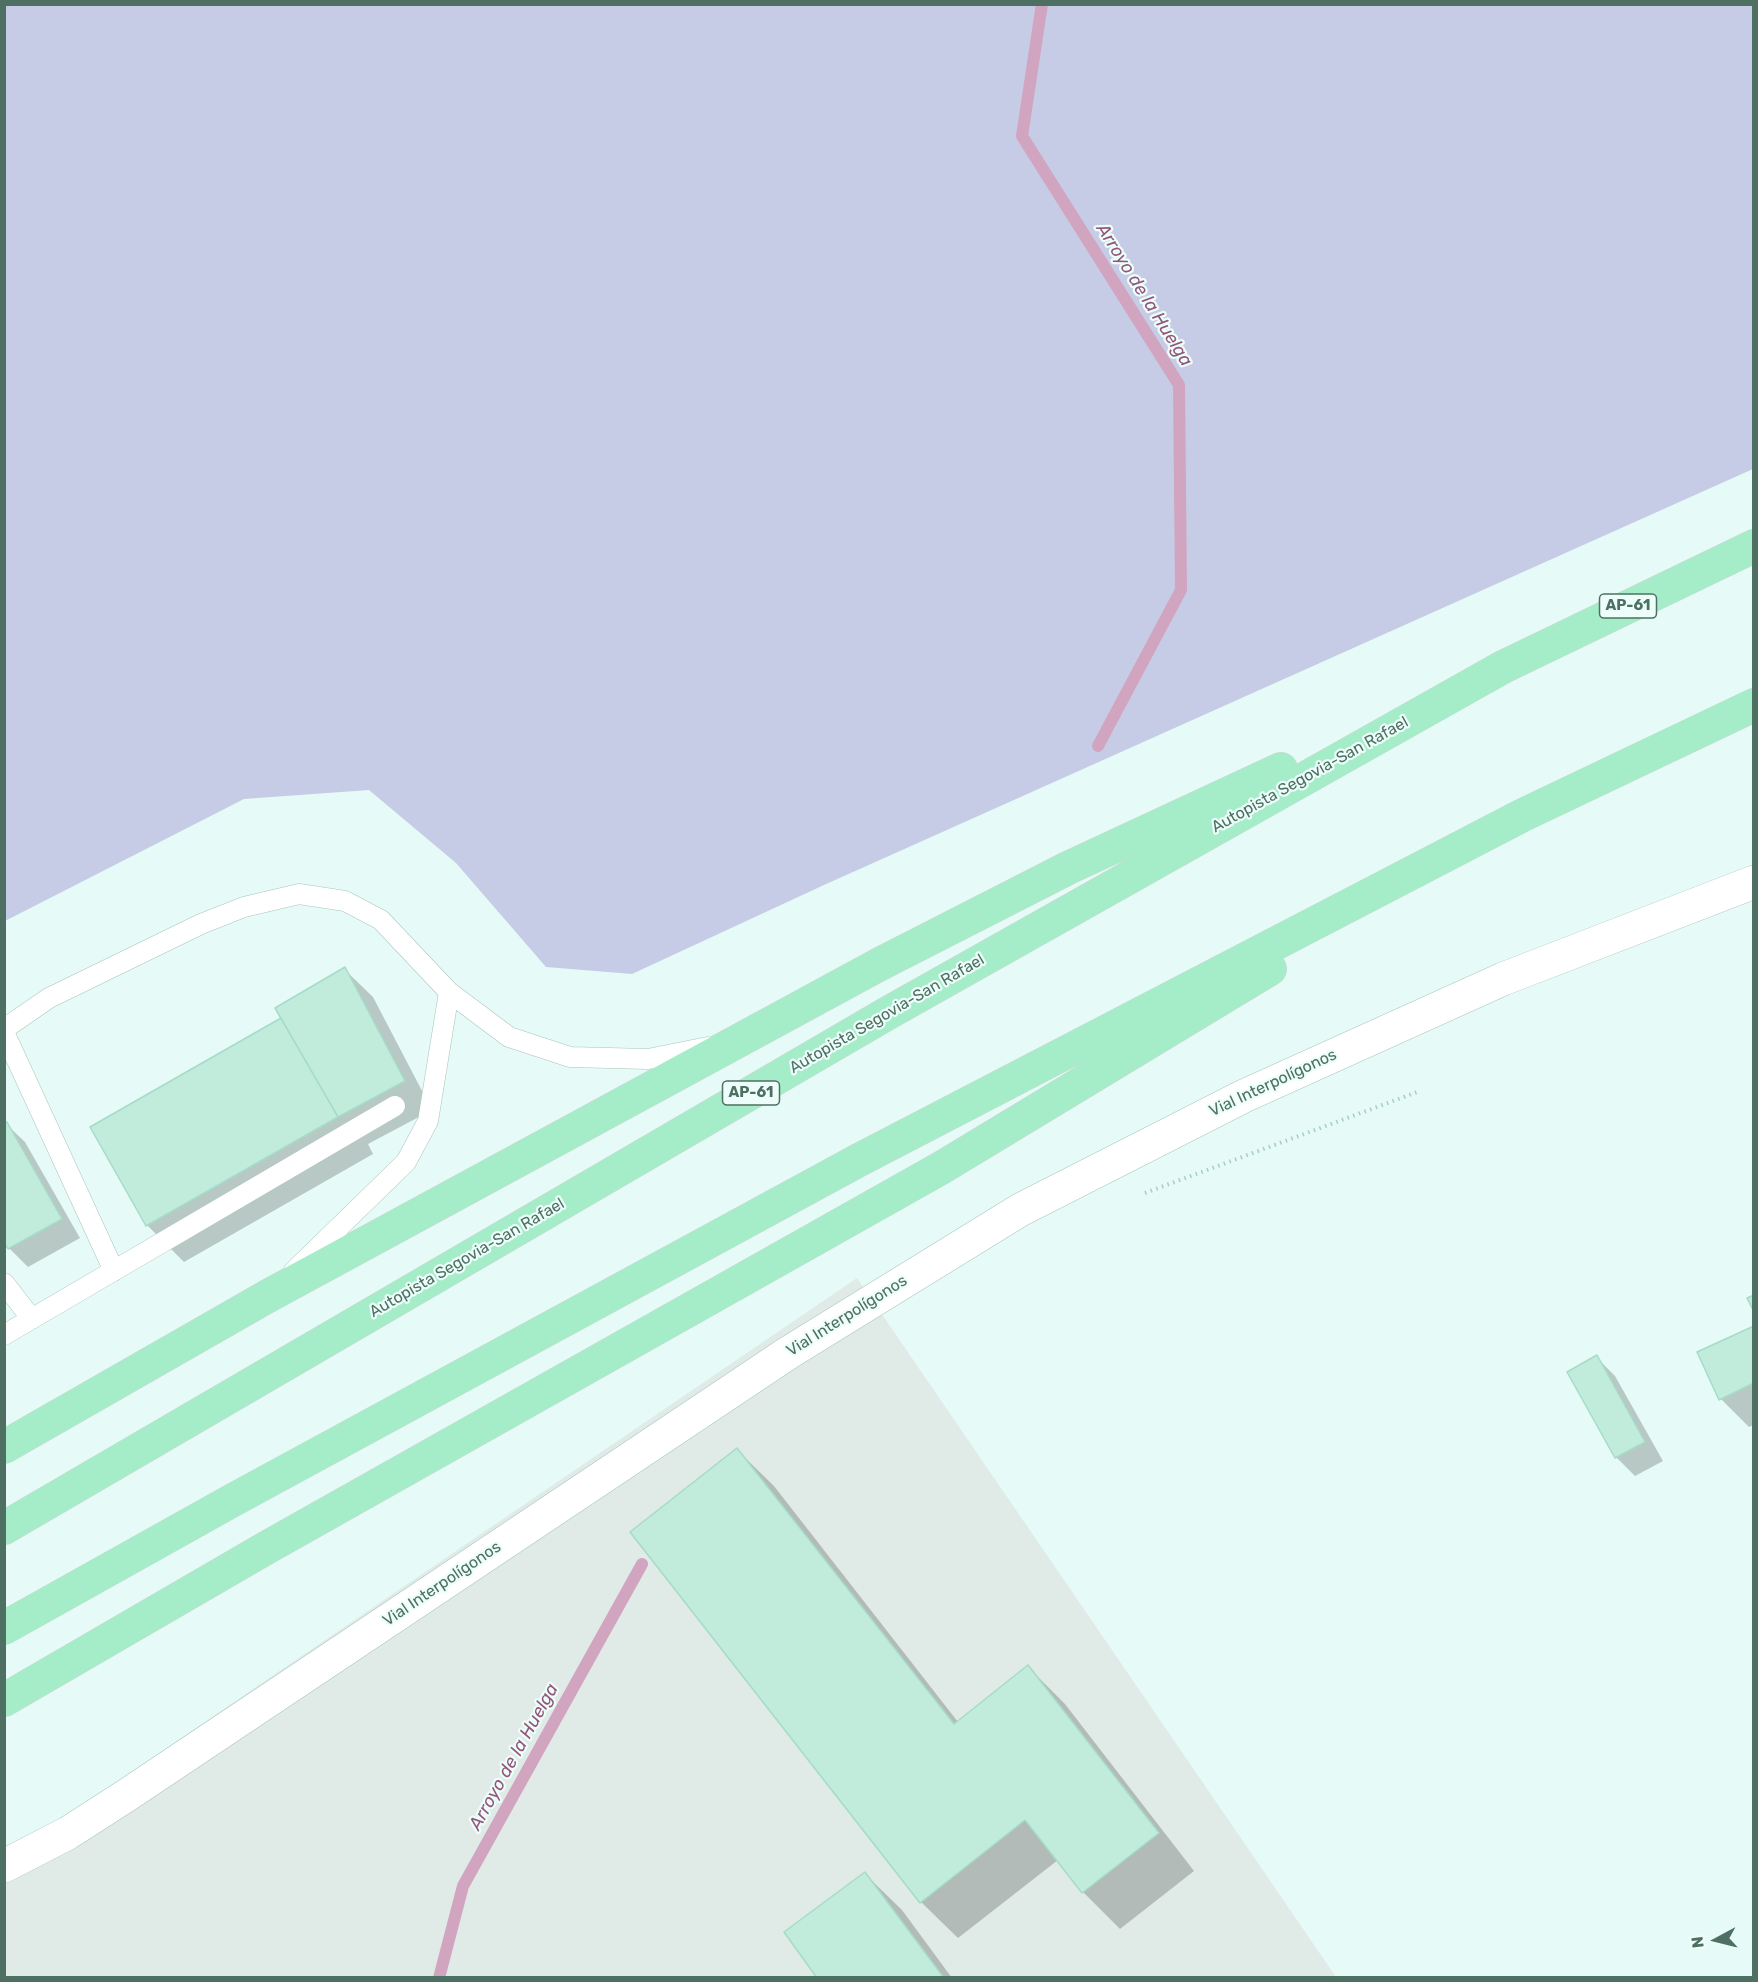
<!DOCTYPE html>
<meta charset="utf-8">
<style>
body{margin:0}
#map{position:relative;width:1758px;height:1982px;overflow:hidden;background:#e6faf7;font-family:Rubik,sans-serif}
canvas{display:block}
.frame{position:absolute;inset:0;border:6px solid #4e7062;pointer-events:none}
.north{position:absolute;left:1686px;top:1910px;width:60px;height:60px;-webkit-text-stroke:4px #ecfdfa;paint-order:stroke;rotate:263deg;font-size:16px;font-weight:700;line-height:24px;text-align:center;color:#4e7062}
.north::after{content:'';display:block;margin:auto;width:21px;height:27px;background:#4e7062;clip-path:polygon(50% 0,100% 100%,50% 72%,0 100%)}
</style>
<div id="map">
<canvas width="1758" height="1982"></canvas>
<div class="frame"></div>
<div class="north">N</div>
</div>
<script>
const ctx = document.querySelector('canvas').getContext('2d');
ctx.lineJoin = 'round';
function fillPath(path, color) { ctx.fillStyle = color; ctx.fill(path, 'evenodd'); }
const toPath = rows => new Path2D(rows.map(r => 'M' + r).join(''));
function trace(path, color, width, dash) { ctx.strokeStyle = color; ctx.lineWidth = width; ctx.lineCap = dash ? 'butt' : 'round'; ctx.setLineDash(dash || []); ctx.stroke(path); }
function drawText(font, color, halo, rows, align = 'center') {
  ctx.font = font + ' Rubik,sans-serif'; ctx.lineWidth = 4.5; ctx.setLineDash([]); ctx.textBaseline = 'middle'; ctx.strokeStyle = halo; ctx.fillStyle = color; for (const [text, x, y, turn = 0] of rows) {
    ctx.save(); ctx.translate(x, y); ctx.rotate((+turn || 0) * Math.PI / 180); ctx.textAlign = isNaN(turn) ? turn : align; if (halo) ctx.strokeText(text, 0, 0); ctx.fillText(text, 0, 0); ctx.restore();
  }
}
fillPath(toPath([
 [857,1278,1336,1977,5,1978,5,1858]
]), '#e0eae7');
fillPath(toPath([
 [5,4,1753,5,1753,469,824,885,632,974,546,967,456,863,369,790,244,799,5,921]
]), '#c6cce5');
fillPath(toPath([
 [344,969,373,997,432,1110,368,1144,373,1154,184,1262,147,1225,283,1019],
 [6,1124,25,1142,80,1238,28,1267,9,1248],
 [1754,1327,1754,1425,1749,1427,1721,1399],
 [1596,1357,1615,1376,1663,1461,1635,1476,1616,1457,1569,1372],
 [737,1450,774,1486,958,1722,1028,1667,1065,1704,1194,1871,1120,1929,1083,1892,1058,1860,958,1938,921,1902],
 [865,1874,902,1910,952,1978,819,1978]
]), '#0003');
trace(toPath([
 [1042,4,1022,136,1179,385,1181,590,1098,746],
 [439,1978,463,1886,642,1564]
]), '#d1a5c0', 12);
const building = toPath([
 [345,967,405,1081,338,1117,275,1008,345,967],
 [281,1018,338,1117,146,1226,90,1127,281,1018],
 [7,1122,62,1219,8,1249,4,1242,4,1123,7,1122],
 [1754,1295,1754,1312,1747,1298,1754,1295],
 [1754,1326,1754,1383,1719,1400,1697,1352,1754,1326],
 [1597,1355,1645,1442,1615,1458,1567,1372,1597,1355],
 [737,1448,954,1724,1028,1665,1159,1833,1082,1893,1025,1820,920,1903,630,1532,737,1448],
 [865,1872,944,1978,817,1978,784,1932,865,1872]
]);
fillPath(building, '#c1ecdc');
trace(building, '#a4dcc7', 1.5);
const lane = toPath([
 [4,1029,49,998,201,924,244,907,299,894,345,901,381,920,449,992,509,1037,570,1057,648,1059,708,1047],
 [4,1032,114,1271],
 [294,1271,406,1162,428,1121,449,992],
 [4,1283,32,1319],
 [4,1335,395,1106]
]);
const secondary = toPath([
 [4,1866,68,1833,127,1795,788,1353,1020,1210,1244,1096,1503,979,1754,882]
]);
const highway = toPath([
 [4,1447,268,1296,880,964,1068,868,1281,769],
 [4,1528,888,1013,1503,667,1754,546],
 [4,1628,233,1500,859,1160,1523,815,1754,705],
 [4,1700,266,1548,941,1168,1270,969]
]);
trace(lane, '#a9c5bc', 21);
trace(secondary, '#a8c7bd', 34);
trace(highway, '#cdd7d3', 34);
trace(toPath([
 [1145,1193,1420,1091]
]), '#a5d0c0', 4, [1.5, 4.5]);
trace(lane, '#fff', 20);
trace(secondary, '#fff', 33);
trace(highway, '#a4edc8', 33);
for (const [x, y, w] of [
 [1628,606,57],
 [751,1093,57]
]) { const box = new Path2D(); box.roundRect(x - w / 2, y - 12, w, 24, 4.5); ctx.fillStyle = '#ecfdfa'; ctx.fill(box); trace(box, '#4e7062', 1.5); }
drawText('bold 15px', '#4e7062', null, [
 ["AP-61",1628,606],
 ["AP-61",751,1093]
]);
drawText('16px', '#4e7062', '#ecfdfa', [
 ["Autopista Segovia-San Rafael",1310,775,-29],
 ["Autopista Segovia-San Rafael",887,1014,-30],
 ["Vial Interpolígonos",1273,1083,-25],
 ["Autopista Segovia-San Rafael",467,1258,-30],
 ["Vial Interpolígonos",847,1316,-32],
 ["Vial Interpolígonos",442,1584,-34]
]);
drawText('italic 18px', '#94557a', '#ecfdfa', [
 ["Arroyo de la Huelga",1144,295,58],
 ["Arroyo de la Huelga",514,1757,-61]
]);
</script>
